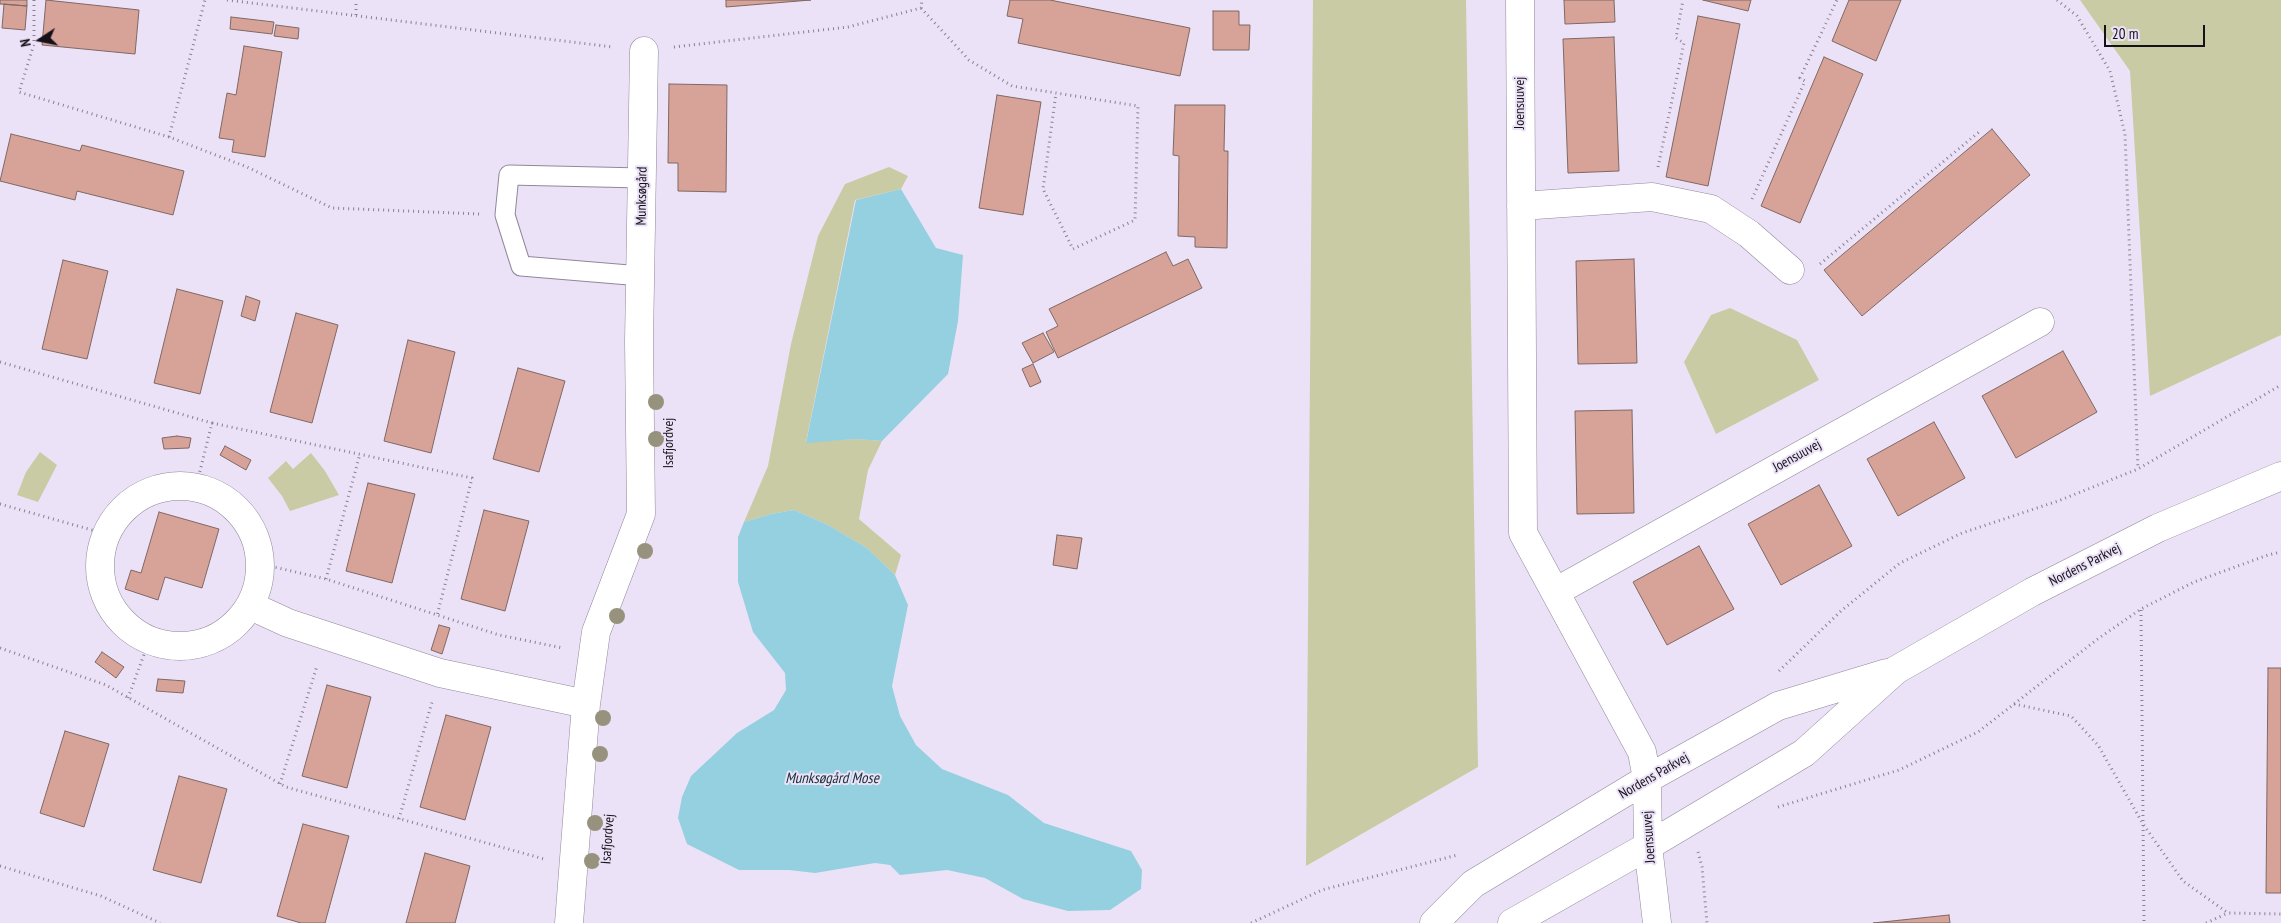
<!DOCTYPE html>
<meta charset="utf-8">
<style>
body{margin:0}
#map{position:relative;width:2281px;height:923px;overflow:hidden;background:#ece2f7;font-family:"PT Sans Narrow",sans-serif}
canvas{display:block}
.north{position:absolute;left:15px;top:15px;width:50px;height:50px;-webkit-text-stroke:4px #ece2f7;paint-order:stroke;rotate:259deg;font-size:14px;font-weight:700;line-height:20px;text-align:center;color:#141118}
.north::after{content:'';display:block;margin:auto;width:18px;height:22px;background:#141118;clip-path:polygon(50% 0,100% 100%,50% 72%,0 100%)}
.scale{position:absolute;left:2104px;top:25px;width:101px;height:22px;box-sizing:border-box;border:2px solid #141118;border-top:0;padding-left:6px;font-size:15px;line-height:18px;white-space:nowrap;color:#141118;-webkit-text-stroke:4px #ece2f7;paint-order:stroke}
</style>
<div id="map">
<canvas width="2281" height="923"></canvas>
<div class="north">N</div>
<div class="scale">20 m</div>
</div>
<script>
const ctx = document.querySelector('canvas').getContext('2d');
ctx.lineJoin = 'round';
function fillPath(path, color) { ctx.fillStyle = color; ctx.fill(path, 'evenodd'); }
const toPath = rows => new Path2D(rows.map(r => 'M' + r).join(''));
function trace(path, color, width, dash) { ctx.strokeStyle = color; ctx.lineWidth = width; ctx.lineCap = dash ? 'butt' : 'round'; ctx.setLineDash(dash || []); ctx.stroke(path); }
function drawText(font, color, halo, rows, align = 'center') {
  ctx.font = font + ' "PT Sans Narrow",sans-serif'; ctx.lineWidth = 4; ctx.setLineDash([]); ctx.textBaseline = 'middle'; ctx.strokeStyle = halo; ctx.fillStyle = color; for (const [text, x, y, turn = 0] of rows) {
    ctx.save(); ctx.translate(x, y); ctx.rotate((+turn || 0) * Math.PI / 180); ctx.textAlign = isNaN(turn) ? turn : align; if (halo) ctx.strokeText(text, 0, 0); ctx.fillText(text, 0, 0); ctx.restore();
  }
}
fillPath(toPath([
 [1313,0,1466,0,1478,767,1306,866],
 [2080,0,2281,0,2281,335,2150,396,2130,71],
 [889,167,908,176,901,189,855,200,806,442,855,439,882,441,868,470,859,519,901,555,895,575,867,548,828,525,794,510,771,514,744,522,768,466,791,344,818,236,845,184],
 [1730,308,1797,340,1819,380,1716,434,1684,362,1711,315],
 [40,452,57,465,38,502,17,495,26,472],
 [311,453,325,471,339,495,290,511,282,496,268,478,286,461,293,469]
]), '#c8cba4');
fillPath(toPath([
 [901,189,936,248,963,255,958,321,948,374,882,441,855,439,806,443,856,200],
 [794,510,828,525,867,548,895,575,908,605,892,686,900,716,916,745,942,769,1008,795,1044,823,1131,851,1142,870,1141,889,1110,910,1068,911,1023,899,985,878,947,870,900,875,890,865,875,863,815,873,789,870,739,870,687,844,678,818,682,797,691,776,737,733,774,710,786,690,785,673,753,632,738,582,738,537,744,522,771,514]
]), '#94d0df');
const building = toPath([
 [0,0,27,0,27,6,0,4,0,0],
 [46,0,139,10,135,54,42,45,46,0],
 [726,0,811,0,726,7,726,0],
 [1010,0,1050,0,1190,28,1180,76,1018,43,1023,19,1007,16,1010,0],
 [1564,0,1614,0,1615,22,1565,24,1564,0],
 [1703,0,1751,0,1748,11,1703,0],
 [1849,0,1901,0,1876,61,1832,41,1849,0],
 [4,4,27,6,25,30,2,28,4,4],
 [1213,11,1239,11,1239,25,1250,25,1249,50,1213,50,1213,11],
 [1698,16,1740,24,1708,186,1666,177,1698,16],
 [231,17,274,22,272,34,230,29,231,17],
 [276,25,299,28,298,39,274,36,276,25],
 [1614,37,1619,171,1568,173,1563,39,1614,37],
 [244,46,282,52,265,157,232,152,234,140,219,138,227,93,236,95,244,46],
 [1824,57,1863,74,1800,223,1761,206,1824,57],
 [669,84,727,85,726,192,678,191,678,163,668,163,669,84],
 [997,95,1041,102,1023,215,979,208,997,95],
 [1175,105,1225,105,1224,151,1228,151,1227,248,1195,247,1195,237,1178,236,1179,156,1173,155,1175,105],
 [1992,129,2030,175,1862,316,1824,270,1992,129],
 [11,134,80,151,82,145,184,171,173,215,77,191,75,200,0,181,11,134],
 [1166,252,1173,266,1188,259,1202,288,1058,358,1046,332,1058,326,1049,309,1166,252],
 [1634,259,1637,363,1578,364,1576,261,1634,259],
 [63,260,108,271,87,359,42,349,63,260],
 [177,289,223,301,200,394,154,383,177,289],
 [246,296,260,301,255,321,241,316,246,296],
 [296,313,338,325,312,423,270,412,296,313],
 [1043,333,1054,352,1033,363,1022,343,1043,333],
 [408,340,455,352,431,453,384,441,408,340],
 [2063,351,2097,412,2016,458,1982,396,2063,351],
 [1033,364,1041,382,1030,387,1022,369,1033,364],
 [518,368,565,381,539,472,493,459,518,368],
 [1632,410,1634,513,1577,514,1575,411,1632,410],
 [1934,422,1965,478,1898,516,1867,459,1934,422],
 [177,436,191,438,189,448,164,449,162,438,177,436],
 [225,446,251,460,246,470,220,455,225,446],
 [368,483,415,494,392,583,346,571,368,483],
 [1819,485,1852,546,1781,585,1748,524,1819,485],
 [484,510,529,521,505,611,461,599,484,510],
 [159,512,219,529,202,588,165,577,158,600,125,589,131,570,141,573,159,512],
 [1057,535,1082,538,1077,569,1053,565,1057,535],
 [1699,546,1734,609,1667,645,1633,582,1699,546],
 [439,625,450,628,442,654,431,650,439,625],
 [102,652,124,667,116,678,95,662,102,652],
 [2268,668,2281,668,2281,893,2266,893,2268,668],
 [158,679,185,681,183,693,156,691,158,679],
 [327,685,371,697,347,788,302,776,327,685],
 [446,715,491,727,465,820,420,807,446,715],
 [65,731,109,744,84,827,40,813,65,731],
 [179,776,227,789,201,883,153,870,179,776],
 [303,824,349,836,325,923,301,923,277,916,303,824],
 [425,853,470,866,455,923,406,923,425,853],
 [1949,915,1950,923,1873,923,1949,915]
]);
fillPath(building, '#d7a298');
trace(building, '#7f6864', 1);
const lane = toPath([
 [641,276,521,266,505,215,509,175,642,178]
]);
const street = toPath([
 [1520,0,1523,533,1642,752,1647,779,1648,846,1657,923],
 [1521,206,1652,197,1711,209,1749,234,1790,270],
 '100 566a80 80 0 1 1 160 0a80 80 0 1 1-160 0Z',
 [1555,592,2040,322],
 [251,606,288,623,440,673,586,704],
 [569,923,586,704,596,632,641,514,639,341,644,51],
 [1434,923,1473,884,1647,779,1778,706,1887,673],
 [1512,923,1648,846,1804,753,1896,670,2032,592,2158,528,2281,476]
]);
trace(lane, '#90879a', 21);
trace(street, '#90879a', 29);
trace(toPath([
 [34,0,34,44,19,92,169,137,247,167,332,208,480,214],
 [227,0,613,47],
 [2057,0,2077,16,2110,71,2125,134,2138,469],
 [921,8,969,60,1012,86,1138,106,1135,220,1073,249,1043,189,1056,93],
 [356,15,356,0],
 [674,47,848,27,921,8,922,0],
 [169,137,205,0],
 [1658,167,1684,43,1676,38,1683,0],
 [1752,199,1805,81,1800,78,1837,0],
 [1820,264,1979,132],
 [0,362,212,423,196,487],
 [212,423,472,478,437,616],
 [0,504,106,534],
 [261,564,326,579,499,635,563,648],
 [326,579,360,454],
 [2141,610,2144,923],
 [0,648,106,685,286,787,544,859],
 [1779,671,1841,611,1900,563,1962,533,2058,501,2138,469,2281,385],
 [128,698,149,641],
 [2014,704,2071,716,2098,745,2143,824,2183,881,2228,913,2281,914],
 [280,784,317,666],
 [1778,807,1899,770,1978,732,2099,638,2141,609,2194,582,2268,555,2281,552],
 [399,819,432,702],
 [1698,852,1702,867,1707,923],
 [0,866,101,896,160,923],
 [1251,923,1322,890,1457,855],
 [2206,923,2228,913]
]), '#88818f', 3, [1, 4]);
trace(lane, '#fff', 19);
trace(street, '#fff', 28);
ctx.fillStyle = '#96927d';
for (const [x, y] of [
 [656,402],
 [656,439],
 [645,551],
 [617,616],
 [603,718],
 [600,754],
 [595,823],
 [592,861]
]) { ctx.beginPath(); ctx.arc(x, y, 8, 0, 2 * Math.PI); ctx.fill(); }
drawText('14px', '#141118', '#ece2f7', [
 ["Joensuuvej",1520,103,-90],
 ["Munksøgård",642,196,-89],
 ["Isafjordvej",669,443,-90],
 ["Joensuuvej",1797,456,-29],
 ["Nordens Parkvej",2085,565,-27],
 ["Nordens Parkvej",1654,776,-30],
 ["Joensuuvej",1649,837,-94],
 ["Isafjordvej",608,839,-86]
]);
drawText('italic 15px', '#123037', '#ece2f7', [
 ["Munksøgård Mose",832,779]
]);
</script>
